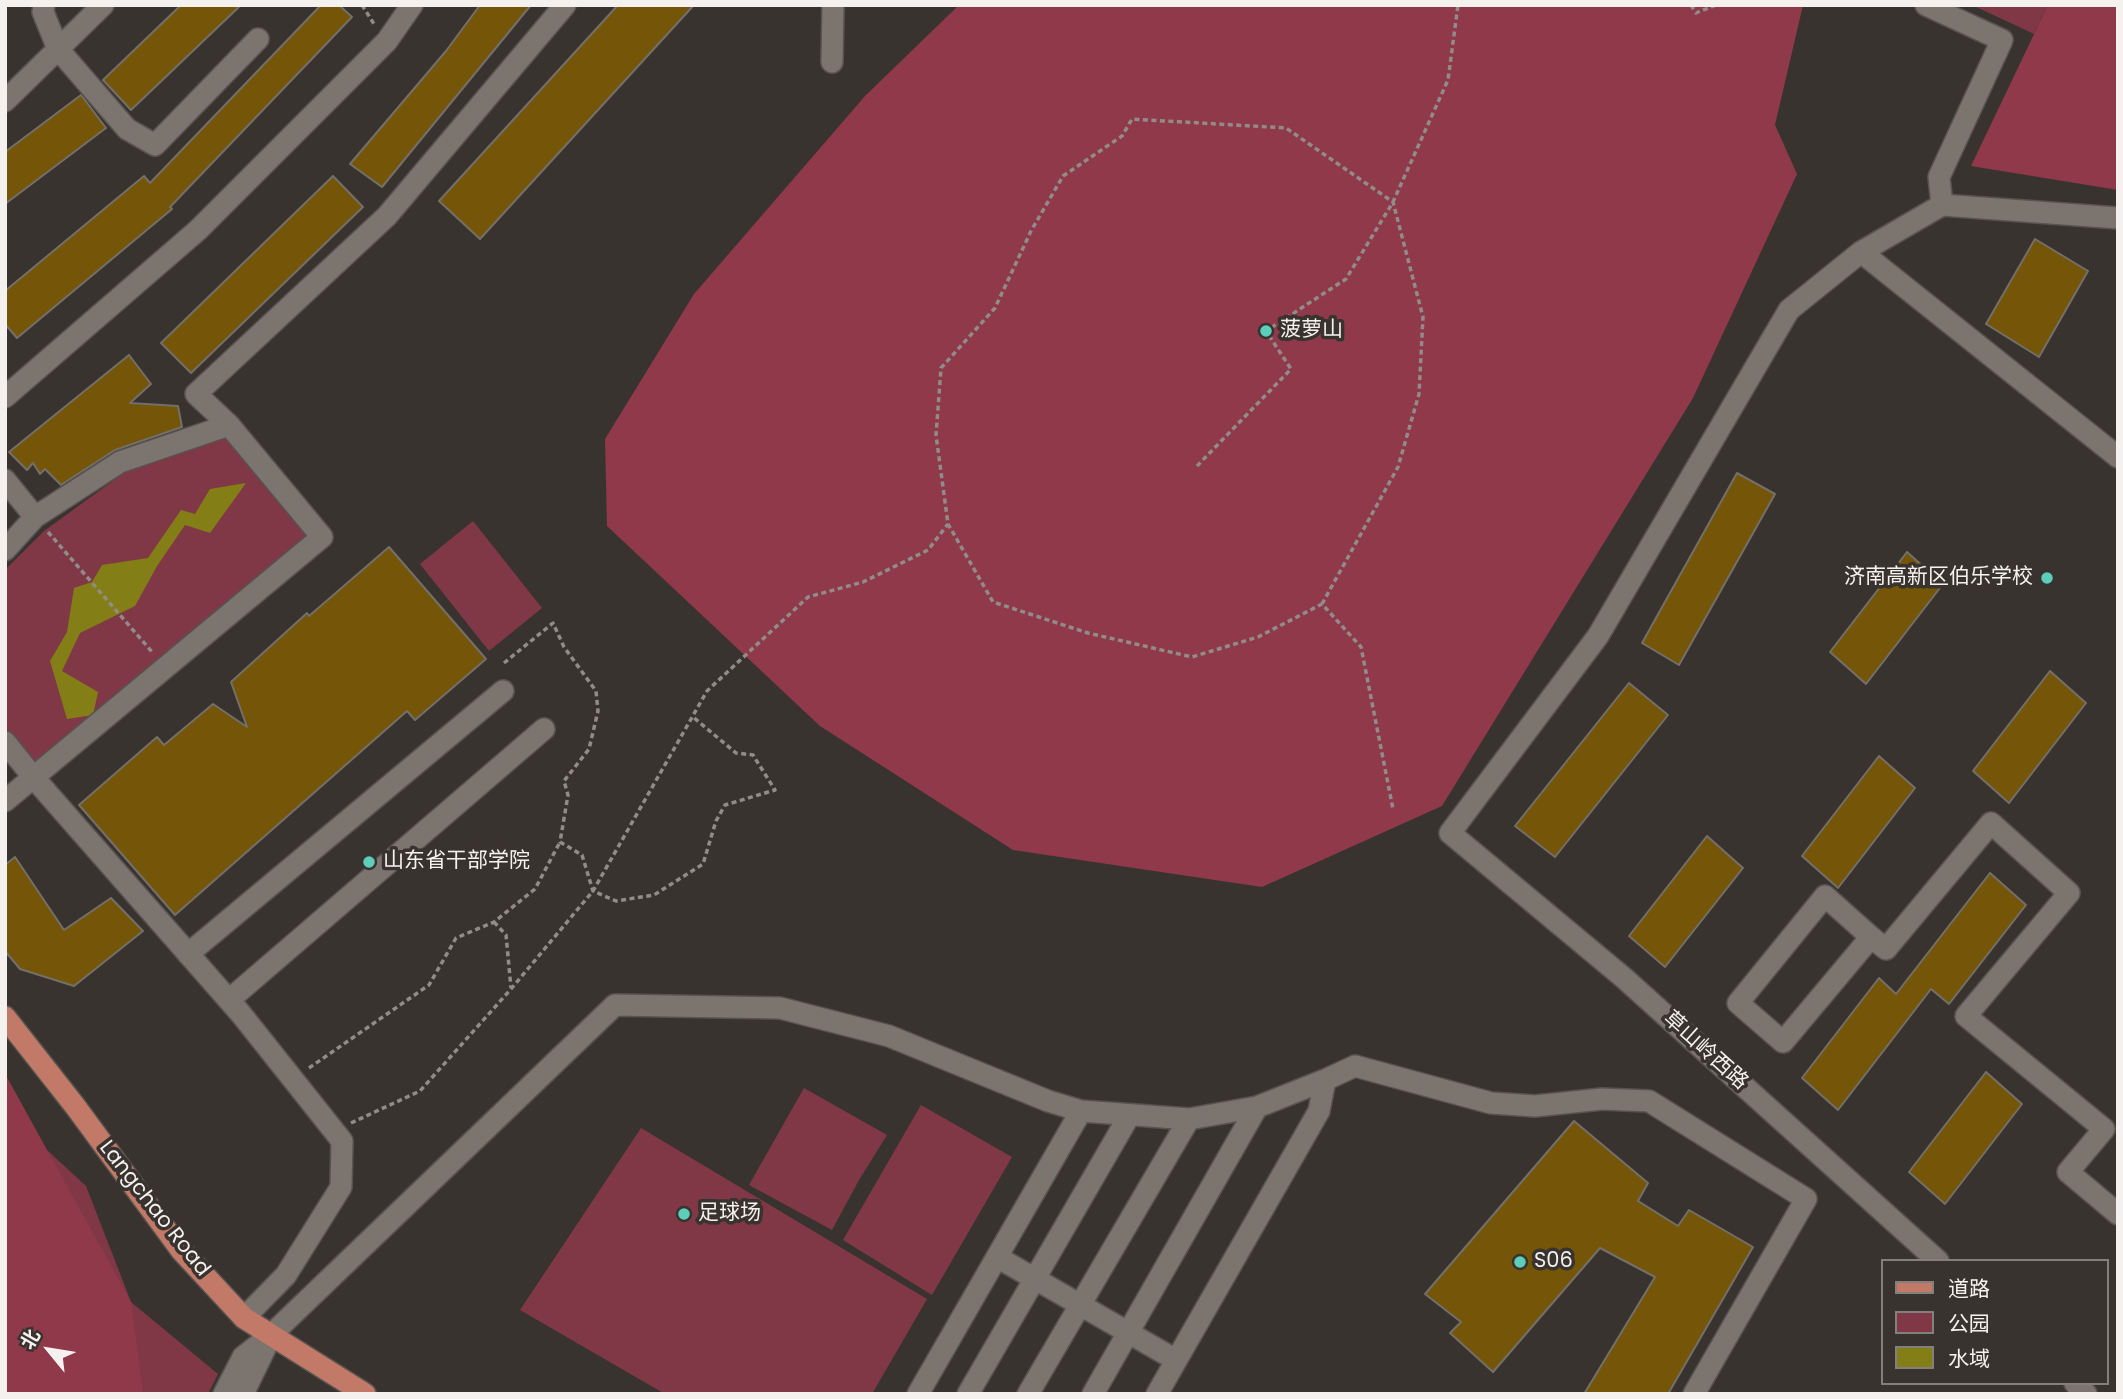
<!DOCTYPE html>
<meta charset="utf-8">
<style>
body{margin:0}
#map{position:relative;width:2123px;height:1399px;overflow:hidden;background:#39332f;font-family:Poppins,"Noto Sans SC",sans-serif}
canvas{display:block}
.frame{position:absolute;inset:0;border:7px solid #f5f1ee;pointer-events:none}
.legend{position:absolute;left:1881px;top:1259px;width:228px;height:126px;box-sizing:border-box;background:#39332f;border:2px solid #847f7b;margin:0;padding:9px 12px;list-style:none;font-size:21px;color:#f5f1ee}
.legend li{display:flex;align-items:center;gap:14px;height:35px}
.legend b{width:35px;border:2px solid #847f7b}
.north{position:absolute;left:14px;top:1315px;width:70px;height:70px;-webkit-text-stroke:5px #39332f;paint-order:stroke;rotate:300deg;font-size:19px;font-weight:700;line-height:28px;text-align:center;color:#f5f1ee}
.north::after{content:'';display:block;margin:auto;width:24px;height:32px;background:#f5f1ee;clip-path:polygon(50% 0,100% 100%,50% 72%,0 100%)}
</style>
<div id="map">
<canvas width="2123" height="1399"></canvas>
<div class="frame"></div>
<ul class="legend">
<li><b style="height:9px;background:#c27967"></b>道路</li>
<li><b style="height:19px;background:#813846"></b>公园</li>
<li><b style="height:19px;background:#837e16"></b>水域</li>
</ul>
<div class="north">北</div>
</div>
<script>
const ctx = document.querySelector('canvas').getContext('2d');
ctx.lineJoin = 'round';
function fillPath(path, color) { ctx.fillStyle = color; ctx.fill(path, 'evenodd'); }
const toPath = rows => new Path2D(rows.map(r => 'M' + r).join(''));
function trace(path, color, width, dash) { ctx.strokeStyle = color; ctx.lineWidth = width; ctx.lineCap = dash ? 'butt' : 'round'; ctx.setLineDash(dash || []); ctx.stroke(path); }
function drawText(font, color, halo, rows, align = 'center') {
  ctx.font = font + ' Poppins,"Noto Sans SC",sans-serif'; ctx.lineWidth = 7; ctx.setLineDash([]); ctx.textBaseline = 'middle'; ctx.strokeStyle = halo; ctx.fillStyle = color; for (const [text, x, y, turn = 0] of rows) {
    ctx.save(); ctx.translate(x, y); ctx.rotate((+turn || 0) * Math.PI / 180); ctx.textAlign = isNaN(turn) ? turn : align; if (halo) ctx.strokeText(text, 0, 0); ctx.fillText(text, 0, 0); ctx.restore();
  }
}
fillPath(toPath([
 [1972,5,2048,5,2034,34],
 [225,437,308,537,34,765,5,727,5,570,44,531,125,472],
 [473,521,542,608,489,651,420,564],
 [5,1074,47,1150,86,1186,131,1302,218,1374,208,1394,5,1394],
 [804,1088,887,1135,859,1180,832,1230,749,1185],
 [921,1105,1012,1157,932,1295,843,1240],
 [641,1128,927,1299,872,1394,665,1394,520,1310]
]), '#813846');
fillPath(toPath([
 [959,5,1803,5,1775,125,1797,174,1693,398,1442,806,1262,887,1013,850,820,726,607,526,605,439,694,294,865,96],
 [2048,5,2118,5,2118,190,1971,166],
 [5,1074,131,1302,143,1394,5,1394]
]), '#8f394b');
fillPath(toPath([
 [246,483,210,533,185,525,157,566,135,606,80,633,62,671,98,692,93,715,67,719,50,661,67,632,74,588,92,582,102,565,148,558,181,510,195,514,210,489]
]), '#837e16');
const building = toPath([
 [181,5,241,5,131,110,103,80,181,5],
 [321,5,339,5,352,17,170,207,172,209,17,338,5,324,5,291,144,176,150,183,321,5],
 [480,5,531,5,382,187,350,164,446,51,480,5],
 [618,5,694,5,480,239,439,201,618,5],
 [81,95,106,128,5,204,5,152,81,95],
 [333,176,363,207,191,373,161,343,333,176],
 [2035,239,2088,271,2039,357,1986,324,2035,239],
 [129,355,151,384,130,403,178,406,182,427,115,450,61,485,45,469,40,474,33,463,27,470,9,452,129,355],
 [1737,473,1775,494,1679,665,1642,643,1737,473],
 [389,547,486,659,415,720,407,711,175,915,79,805,157,737,164,745,213,704,247,727,231,682,307,613,309,616,389,547],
 [1907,552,1943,584,1866,684,1830,652,1907,552],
 [2050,671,2086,703,2009,803,1973,771,2050,671],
 [1629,683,1668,715,1555,857,1515,826,1629,683],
 [1879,756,1915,788,1838,888,1802,856,1879,756],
 [1707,836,1743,868,1665,967,1629,936,1707,836],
 [15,857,64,930,111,898,143,931,74,986,20,969,5,951,5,865,15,857],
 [1990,873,2026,905,1949,1004,1931,989,1838,1110,1802,1078,1879,978,1896,994,1990,873],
 [1986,1072,2022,1104,1945,1204,1909,1172,1986,1072],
 [1574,1121,1648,1183,1638,1201,1678,1226,1689,1210,1753,1247,1668,1394,1584,1394,1655,1277,1600,1248,1493,1372,1450,1333,1461,1322,1425,1294,1574,1121]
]);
fillPath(building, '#755508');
trace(building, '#736f69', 2);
const minor = toPath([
 [44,5,43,12,58,49,127,129,155,145,258,39],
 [1926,5,2002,40,1939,177,1942,205],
 [832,62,833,5],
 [5,101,103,5],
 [1861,252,2118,457],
 [5,397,198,230,387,41,412,5],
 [229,425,196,394,387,216,565,5],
 [5,480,35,517,120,462,229,425,322,537,5,801],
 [5,550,35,517],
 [5,742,34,778,241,1014,342,1141,341,1187,286,1275,244,1318],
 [1825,896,1871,937,1783,1042,1738,1003,1825,896],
 [1871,937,1886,949,1991,823,2069,893,1966,1016,2104,1129,2068,1172,2118,1214],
 [188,954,503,691],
 [229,1000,544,729],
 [997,1257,1176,1360],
 [1938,1261,1624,978,1450,833,1598,636,1789,310,1861,252,1942,205,2118,218],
 [272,1334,615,1005,780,1008,889,1036,1048,1101,1081,1111,1189,1119,1257,1107,1325,1080],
 [2075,1383,2086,1394],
 [224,1394,243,1357,272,1334,243,1394],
 [918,1394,1081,1111],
 [968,1394,1129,1116],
 [1028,1394,1189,1119],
 [1093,1394,1257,1107],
 [1157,1394,1319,1111,1325,1080,1355,1066,1491,1103,1535,1106,1602,1099,1649,1101,1806,1199,1694,1394]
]);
const major = toPath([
 [5,1017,75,1106,181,1250,244,1318,365,1394]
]);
trace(minor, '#57534f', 24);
trace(major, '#57534f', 24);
trace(toPath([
 [362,5,374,24],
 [1691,5,1696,13,1716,5],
 [1197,466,1291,369,1266,331,1346,279,1393,202,1448,80,1458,5],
 [48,532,153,653],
 [1322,604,1398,467,1419,394,1423,317,1393,202,1286,128,1132,119,1122,136,1063,176,1031,231,995,308,941,368,936,435,948,524,993,602,1088,633,1192,657,1258,637,1322,604,1361,647,1393,809],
 [504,663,553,623,564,647,596,691,598,711,589,749,564,781,568,795,560,842,582,855,593,891,616,901,654,895,703,864,716,821,725,805,775,790,753,755,736,753,693,717],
 [494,922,506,935,511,988],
 [309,1068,429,985,456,938,494,922,535,889,560,842],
 [351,1123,420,1091,511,989,593,891,707,691,808,597,863,582,928,550,948,524]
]), '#918c88', 3.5, [5, 3.5]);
trace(minor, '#7b746f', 21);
trace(major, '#c27967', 21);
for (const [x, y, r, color] of [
 [1266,331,7,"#5dceb9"],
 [2047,578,7,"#5dceb9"],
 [369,862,7,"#5dceb9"],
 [684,1214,7,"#5dceb9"],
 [1520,1262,7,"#5dceb9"]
]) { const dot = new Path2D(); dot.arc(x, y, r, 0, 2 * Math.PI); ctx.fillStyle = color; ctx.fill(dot); trace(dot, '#39332f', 2.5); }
drawText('21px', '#f5f1ee', '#39332f', [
 ["菠萝山",1280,331],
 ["济南高新区伯乐学校",2033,578,"right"],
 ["山东省干部学院",383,862],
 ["足球场",698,1214],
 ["S06",1534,1262]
], 'left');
drawText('21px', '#f5f1ee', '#39332f', [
 ["草山岭西路",1705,1051,42],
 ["Langchao Road",154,1209,52]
]);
</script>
